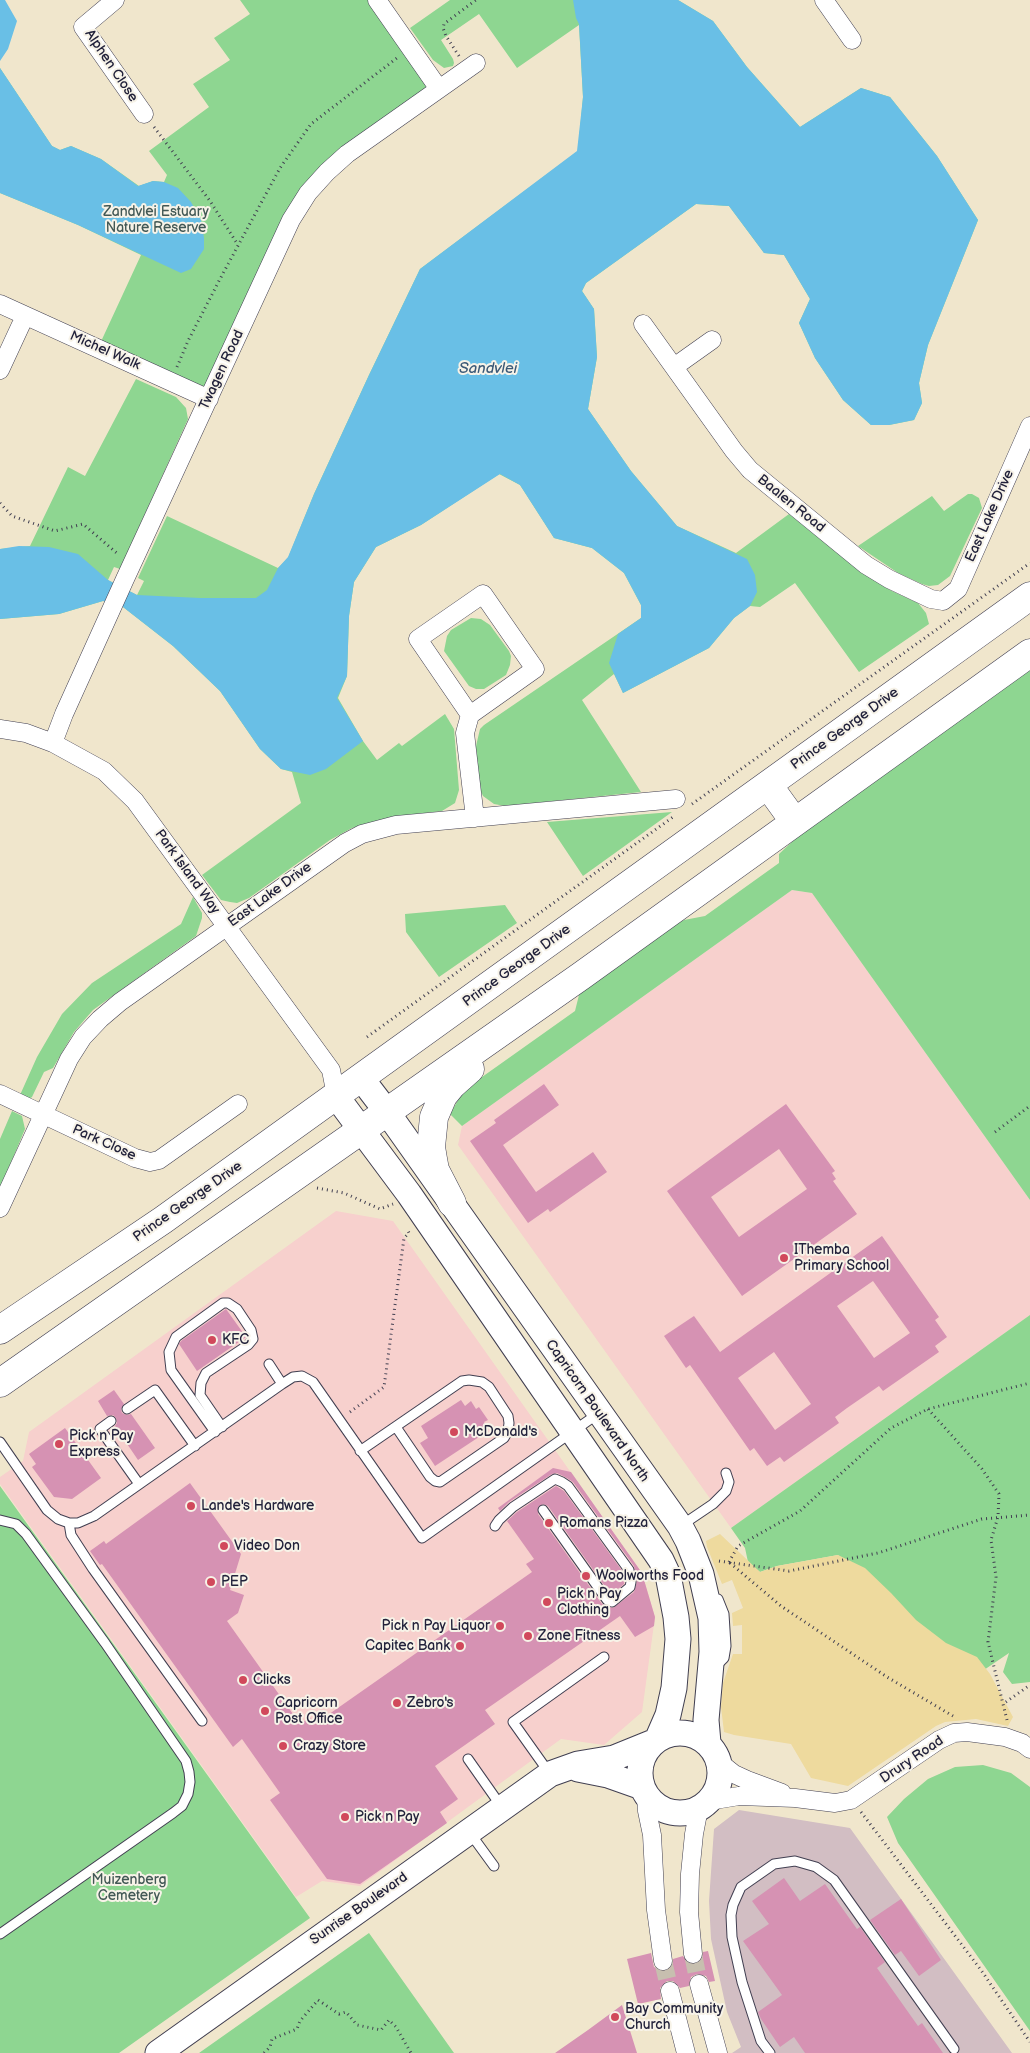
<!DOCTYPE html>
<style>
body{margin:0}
canvas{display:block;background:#f0e6cc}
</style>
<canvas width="1030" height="2053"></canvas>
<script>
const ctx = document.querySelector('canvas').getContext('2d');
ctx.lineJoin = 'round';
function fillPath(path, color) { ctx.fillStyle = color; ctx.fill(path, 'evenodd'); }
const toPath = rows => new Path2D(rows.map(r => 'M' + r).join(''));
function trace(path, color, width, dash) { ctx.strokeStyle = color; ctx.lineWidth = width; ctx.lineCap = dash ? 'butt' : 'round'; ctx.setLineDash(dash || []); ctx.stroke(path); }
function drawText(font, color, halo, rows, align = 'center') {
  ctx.font = font + ' "Balsamiq Sans",sans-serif'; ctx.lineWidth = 4; ctx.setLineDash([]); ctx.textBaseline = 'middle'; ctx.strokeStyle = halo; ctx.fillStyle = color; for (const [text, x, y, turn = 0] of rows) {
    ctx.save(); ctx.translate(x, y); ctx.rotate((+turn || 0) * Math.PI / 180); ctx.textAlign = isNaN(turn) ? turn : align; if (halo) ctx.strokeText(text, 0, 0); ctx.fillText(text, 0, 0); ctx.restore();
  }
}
fillPath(toPath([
 [792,890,812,893,1030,1200,1030,1315,731,1528,458,1145,462,1126],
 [336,1211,393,1221,642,1573,655,1617,642,1712,604,1745,561,1739,360,1886,322,1881,296,1897,0,1484,0,1477,23,1461,29,1432]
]), '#f7d0cd');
fillPath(toPath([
 [739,1810,850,1828,1012,2053,732,2053,741,2047,727,2012,711,1939,709,1901,714,1829]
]), '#d2bec3');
fillPath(toPath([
 [240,0,377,0,439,89,308,193,209,399,98,348,141,255,78,225,0,193,0,68,52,146,60,150,71,146,101,159,139,186,153,181,164,182,167,175,149,151,209,107,193,84,230,60,214,38,250,14],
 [450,0,678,0,713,21,747,67,800,127,861,88,890,97,937,156,978,220,928,345,919,383,922,403,914,420,889,425,871,425,843,400,815,358,799,323,810,299,784,255,764,253,729,206,696,204,586,283,582,291,594,309,597,357,588,409,631,471,677,526,736,553,789,514,856,568,892,591,918,603,926,613,929,624,859,672,795,583,760,607,750,606,734,618,709,648,623,693,614,674,582,700,641,792,505,806,494,804,483,796,478,785,476,746,480,729,484,725,641,618,641,605,624,573,592,548,554,538,520,485,499,474,421,525,376,547,354,582,349,616,347,676,338,698,363,741,377,760,399,743,402,746,445,714,454,729,459,790,455,803,442,811,391,817,352,828,330,840,249,898,237,903,230,902,221,900,202,875,301,803,292,772,281,769,260,749,220,691,173,646,123,607,103,601,59,614,0,619,0,549,30,546,68,467,85,476,136,379,176,397,186,408,188,419,120,569,114,567,108,580,137,595,144,581,138,578,167,516,278,568,288,558,314,494,369,375,420,269,578,151,583,97,579,25,517,68,479,14,441,40,453,59,454,63,453,66,444,68,433,60,410,28],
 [968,494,972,494,979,498,982,508,950,576,938,585,929,586,922,584,898,573,858,546,932,496,944,511],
 [471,618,481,619,490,625,509,651,511,656,510,665,506,675,484,689,476,689,469,686,444,651,447,636,451,630],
 [1030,665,1030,1200,812,893,792,890,462,1126,450,1114,461,1095,475,1082,575,1011,579,995,588,981,641,943,684,920,705,916,779,863,779,854,827,809],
 [672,812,583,876,547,822],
 [193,897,202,913,202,918,196,936,93,1010,74,1032,53,1068,44,1072,32,1097,29,1099,20,1095,37,1057,62,1014,92,983,181,924],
 [505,905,517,923,439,977,406,932,405,914],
 [12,1111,22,1116,25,1129,0,1189,0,1139],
 [1030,1315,1030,1682,1012,1684,1003,1672,1009,1653,981,1672,946,1667,838,1555,777,1566,760,1572,748,1562,745,1548,731,1528],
 [0,1486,310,1918,119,2053,0,2053],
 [983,1765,1011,1773,1030,1787,1030,2031,898,1843,887,1817,904,1799,928,1779,955,1767],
 [369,1933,454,2053,199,2053]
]), '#8ed691');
fillPath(toPath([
 [720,1534,760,1572,777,1566,838,1555,865,1568,891,1593,916,1620,946,1643,977,1657,990,1674,1013,1717,1008,1726,976,1719,945,1722,936,1726,848,1786,811,1778,791,1744,734,1735,724,1732,721,1707,723,1683,733,1654,742,1654,742,1625,733,1626,732,1613,743,1608,732,1580,722,1584,707,1547,706,1541]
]), '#eeda9e');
fillPath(toPath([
 [0,0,5,0,17,21,8,49,0,61],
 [573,0,678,0,713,21,747,67,800,127,861,88,890,97,937,156,978,220,928,345,919,383,922,403,914,420,889,425,871,425,843,400,815,358,799,323,810,299,784,255,764,253,729,206,696,204,586,283,582,291,594,309,597,357,588,409,631,471,677,526,747,559,755,575,757,592,750,606,734,618,709,648,623,693,609,663,618,634,641,618,641,605,624,573,592,548,554,538,520,485,500,474,421,525,376,547,354,582,349,616,347,676,337,698,363,741,326,769,310,775,281,769,260,749,220,691,173,646,123,607,103,601,59,614,0,619,0,549,19,546,49,547,78,554,108,580,137,595,200,598,256,598,267,590,278,568,288,557,314,494,369,375,420,269,577,151,583,97,579,24,576,18],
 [0,68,52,146,60,150,71,146,101,159,138,186,153,181,164,182,178,188,191,202,201,220,204,238,204,249,191,269,181,273,78,225,0,193]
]), '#69bfe6');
fillPath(toPath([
 [544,1084,559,1105,503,1145,536,1192,593,1152,607,1172,550,1212,548,1209,528,1223,470,1141,496,1123,494,1120],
 [786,1104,835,1171,832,1173,836,1179,833,1181,857,1214,742,1296,667,1191],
 [779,1149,807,1189,739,1237,711,1197],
 [882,1236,939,1317,935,1320,947,1337,935,1346,939,1352,883,1391,879,1386,847,1408,835,1417,839,1423,784,1462,780,1457,767,1466,754,1448,750,1451,690,1365,686,1368,664,1336,694,1316,720,1352],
 [873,1281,910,1333,874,1358,837,1306],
 [774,1352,811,1404,775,1430,738,1378],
 [226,1309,246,1337,197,1371,179,1344,181,1341],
 [114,1390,124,1404,121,1409,122,1413,127,1415,131,1414,155,1448,138,1460,115,1426,117,1423,116,1418,113,1415,107,1416,98,1401],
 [461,1400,465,1406,471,1401,476,1409,479,1407,488,1420,484,1422,487,1427,482,1430,485,1433,435,1466,420,1443,428,1438,421,1426],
 [65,1428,101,1478,72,1499,54,1497,32,1467,36,1464,29,1454],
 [553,1468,571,1472,642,1573,655,1617,654,1626,635,1637,620,1616,485,1710,495,1724,435,1766,458,1799,440,1812,447,1823,360,1884,327,1879,270,1800,280,1793,242,1739,233,1747,102,1564,100,1565,90,1551,104,1541,106,1544,190,1483,241,1554,230,1590,244,1595,238,1613,227,1621,300,1724,310,1717,315,1724,532,1572,526,1564,534,1559,507,1521,517,1512,556,1486,564,1491,623,1572,624,1584,611,1595,548,1506,543,1504,538,1507,538,1514,602,1604,613,1608,634,1592,637,1581,634,1566,573,1482,565,1477,557,1473,552,1474,509,1502,500,1511,498,1508],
 [784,1878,800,1901,825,1884,857,1929,860,1927,885,1962,877,1968,918,2026,922,2023,943,2053,805,2053,794,2037,780,2047,761,2019,758,2012,782,1995,743,1941,769,1924,752,1901],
 [901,1899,941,1960,919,1976,901,1951,895,1955,870,1920],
 [708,1951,715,1981,709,1982,706,1976,697,1974,691,1977,689,1986,680,1988,673,1981,667,1981,660,1988,661,1999,638,2004,627,1959,651,1953,654,1967,664,1972,673,1965,673,1959,683,1956,688,1963,694,1964,702,1959,703,1952],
 [622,2005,637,2053,555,2053,588,2030]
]), '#d692b3');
trace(toPath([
 [693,1954,699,1984],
 [663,1961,670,1991]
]), '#c7bfaf', 18, [18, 9]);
const lane = toPath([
 [269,1364,282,1384],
 [127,1409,155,1390,195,1446],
 [111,1421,100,1429,139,1484],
 [215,1432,171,1370,169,1352,176,1337,223,1303,228,1303,237,1309,251,1330,253,1339,248,1345,206,1373,201,1383,200,1395,222,1427],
 [0,1442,47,1510,58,1519,69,1523,78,1523,94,1516,282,1384,293,1377,302,1376,313,1382,422,1538,599,1413],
 [360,1451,462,1381,469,1380,482,1382,489,1387,508,1416,509,1423,508,1431,504,1438,440,1482,435,1481,430,1477,396,1427],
 [0,1520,16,1524,26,1534,105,1643,186,1761,189,1772,190,1782,188,1794,182,1806,173,1813,0,1934],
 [69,1523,71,1535,93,1569,202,1721],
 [682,1525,713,1504,726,1491,729,1482,726,1473],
 [495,1526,499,1520,513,1507,555,1479,562,1482,568,1486,629,1570,631,1582,630,1587,612,1602,607,1600,543,1510],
 [718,1599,724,1614,726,1646,724,1658,719,1663],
 [468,1759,501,1806],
 [550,1774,513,1722,604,1657],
 [470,1833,494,1866],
 [770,2053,761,2041,742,1982,732,1937,731,1915,733,1905,741,1887,774,1864,795,1861,816,1867,834,1880,954,2049]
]);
const street = toPath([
 [115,0,83,27,144,114],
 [377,0,439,89],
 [824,0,852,40],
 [0,304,209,399],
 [643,324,734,451,750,470,866,565,889,579,931,599,943,601,958,589,1030,426],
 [674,367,712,340],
 [0,370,25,316],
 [470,715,418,639,483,594,535,669,470,715,465,733,475,818],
 [0,729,26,733,53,743,104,771,135,801,331,1070,336,1096],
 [53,743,64,714,125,579,291,220,308,193,327,172,347,154,476,63],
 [0,1094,135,1158,150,1162,159,1160,238,1104],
 [0,1208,69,1059,83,1037,100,1019,120,1002,345,843,362,834,396,825,676,799],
 [719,1762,734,1774,747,1780,782,1793],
 [646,1795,647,1811,652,1835,656,1910,663,1961],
 [709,1801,739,1796,795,1798,835,1803,851,1800,939,1740,954,1733,967,1732,1005,1737,1022,1743,1030,1749],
 [693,1954,689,1912,690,1874,694,1834,699,1808],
 [699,1984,718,2053],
 [670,1991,686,2053]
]);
const secondary = toPath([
 [361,1078,387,1112,680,1526,688,1541,701,1574,711,1618,712,1652,706,1720,708,1743],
 [336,1096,409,1194,661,1560,668,1575,676,1617,678,1639,674,1688,668,1715,658,1738],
 '640 1773a40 40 0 1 1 80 0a40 40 0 1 1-80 0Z',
 [578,1769,608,1775,642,1787],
 [158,2053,550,1774,578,1764,614,1758,651,1743]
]);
const primary = toPath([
 [768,785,794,821],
 [452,1203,435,1170,433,1159,431,1147,434,1117,443,1096,452,1085,470,1069],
 [0,1330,163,1220,1030,596],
 [0,1383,581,976,1030,653]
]);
trace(lane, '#413f51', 11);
trace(street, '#413f51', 19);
trace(secondary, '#413f51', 27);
trace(primary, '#413f51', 29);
trace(toPath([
 [459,56,446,36,443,28,444,24,476,0],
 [154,127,210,201,238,245],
 [177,367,188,341,220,279,280,168,311,124,397,58],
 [0,503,12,516,55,531,83,524,119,555],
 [692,804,1030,563],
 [367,1037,673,817],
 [995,1132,1030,1106],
 [317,1188,344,1193,380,1209,393,1204],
 [928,1409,982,1469,999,1494,998,1517,991,1540,996,1577,988,1642,1003,1704],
 [350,1412,384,1387,404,1238,409,1233,408,1231],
 [719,1561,789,1571,878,1553,982,1519,1030,1515],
 [729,1562,738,1546,800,1511,891,1428,928,1409,1030,1383],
 [730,1563,781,1606,887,1677,953,1716],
 [1007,1720,1003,1704,1030,1685],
 [861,1812,981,1970,1030,2042],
 [264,2053,270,2047,272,2039,297,2029,300,2021,318,2000,339,2014,346,2012,357,2025,381,2030,389,2020,396,2027,411,2053]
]), '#413f51', 3, [1, 4]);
trace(lane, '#fff', 9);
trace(street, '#fff', 18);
trace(secondary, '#fff', 25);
trace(primary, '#fff', 28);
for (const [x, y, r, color] of [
 [784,1258,5,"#d1495b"],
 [212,1340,5,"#d1495b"],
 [454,1432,5,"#d1495b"],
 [59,1444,5,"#d1495b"],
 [191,1506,5,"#d1495b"],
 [549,1523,5,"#d1495b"],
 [224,1546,5,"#d1495b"],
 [586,1576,5,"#d1495b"],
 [211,1582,5,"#d1495b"],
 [547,1602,5,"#d1495b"],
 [500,1626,5,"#d1495b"],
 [528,1636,5,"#d1495b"],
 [460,1646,5,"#d1495b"],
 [243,1680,5,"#d1495b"],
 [397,1703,5,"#d1495b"],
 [265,1711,5,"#d1495b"],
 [283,1746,5,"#d1495b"],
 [345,1817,5,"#d1495b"],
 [615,2017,5,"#d1495b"]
]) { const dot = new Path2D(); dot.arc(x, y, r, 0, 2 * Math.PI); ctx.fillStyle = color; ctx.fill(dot); trace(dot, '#f7f3e8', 2); }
drawText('14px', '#22223b', '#f7f3e8', [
 ["Alphen Close",111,66,56],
 ["Michel Walk",105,351,24],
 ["Twagen Road",222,370,-65],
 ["Baalen Road",791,504,39],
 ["East Lake Drive",990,516,-66],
 ["Prince George Drive",845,729,-36],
 ["Park Island Way",187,872,54],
 ["East Lake Drive",270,895,-36],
 ["Prince George Drive",517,966,-36],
 ["Park Close",104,1143,24],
 ["Prince George Drive",188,1202,-35],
 ["Capricorn Boulevard North",597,1411,55],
 ["Drury Road",912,1760,-34],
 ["Sunrise Boulevard",359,1909,-35]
]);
drawText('14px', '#425855', '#f7f3e8', [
 ["Zandvlei Estuary",156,212],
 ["Nature Reserve",156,228],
 ["Muizenberg",129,1880],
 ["Cemetery",129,1896]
]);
drawText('14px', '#22223b', '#f7f3e8', [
 ["IThemba",794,1250],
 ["Primary School",794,1266],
 ["KFC",222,1340],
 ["McDonald's",464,1432],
 ["Pick n Pay",69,1436],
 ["Express",69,1452],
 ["Lande's Hardware",201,1506],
 ["Romans Pizza",559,1523],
 ["Video Don",234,1546],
 ["Woolworths Food",596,1576],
 ["PEP",221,1582],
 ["Pick n Pay",557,1594],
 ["Clothing",557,1610],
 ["Pick n Pay Liquor",490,1626,"right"],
 ["Zone Fitness",538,1636],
 ["Capitec Bank",450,1646,"right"],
 ["Clicks",253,1680],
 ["Capricorn",275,1703],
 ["Post Office",275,1719],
 ["Zebro's",407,1703],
 ["Crazy Store",293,1746],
 ["Pick n Pay",355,1817],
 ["Bay Community",625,2009],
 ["Church",625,2025]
], 'left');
drawText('italic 15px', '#3b5977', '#f7f3e8', [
 ["Sandvlei",488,369]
]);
</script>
